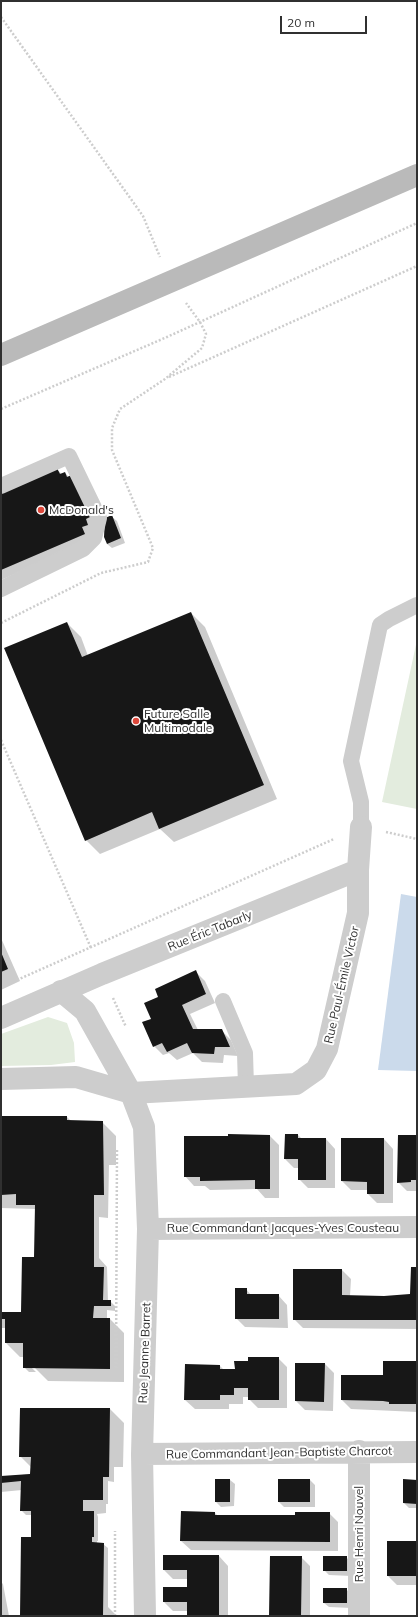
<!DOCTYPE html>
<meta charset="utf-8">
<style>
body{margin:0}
#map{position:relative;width:418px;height:1617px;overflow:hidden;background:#fff;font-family:Mulish,sans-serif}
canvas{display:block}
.frame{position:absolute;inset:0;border:2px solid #303030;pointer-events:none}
.scale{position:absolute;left:280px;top:16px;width:87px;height:18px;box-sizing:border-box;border:2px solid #303030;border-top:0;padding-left:5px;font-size:12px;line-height:14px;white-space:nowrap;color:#303030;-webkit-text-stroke:3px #fff;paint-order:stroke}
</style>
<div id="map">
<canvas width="418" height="1617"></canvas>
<div class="frame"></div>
<div class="scale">20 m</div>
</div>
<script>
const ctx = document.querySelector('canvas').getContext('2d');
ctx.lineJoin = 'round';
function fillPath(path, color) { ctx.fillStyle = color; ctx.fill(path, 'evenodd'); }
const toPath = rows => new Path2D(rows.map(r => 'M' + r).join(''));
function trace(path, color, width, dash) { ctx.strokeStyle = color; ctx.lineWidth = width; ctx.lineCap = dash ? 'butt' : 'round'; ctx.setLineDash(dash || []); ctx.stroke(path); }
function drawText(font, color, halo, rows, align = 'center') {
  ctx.font = font + ' Mulish,sans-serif'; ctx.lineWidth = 4; ctx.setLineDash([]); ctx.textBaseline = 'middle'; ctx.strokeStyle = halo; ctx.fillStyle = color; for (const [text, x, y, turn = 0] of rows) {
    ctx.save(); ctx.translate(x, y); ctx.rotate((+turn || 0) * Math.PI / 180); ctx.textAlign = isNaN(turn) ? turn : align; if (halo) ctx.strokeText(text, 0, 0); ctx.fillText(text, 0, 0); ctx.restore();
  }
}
fillPath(toPath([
 [417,640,417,809,382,802],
 [48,1017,67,1023,74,1043,75,1062,51,1065,1,1066,1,1034]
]), '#e3ecde');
fillPath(toPath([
 [401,894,417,897,417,1071,378,1070]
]), '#cbdaeb');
fillPath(toPath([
 [56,469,62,474,65,473,69,477,73,475,100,537,1,580,1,493],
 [112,517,117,521,125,543,112,548,107,544],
 [191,613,205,627,277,799,174,842,160,829,100,854,86,840,67,623,81,637,88,656],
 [1,938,20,981,1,990],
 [196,972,205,981,215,1003,190,1014,198,1030,221,1030,231,1040,238,1056,224,1055,223,1063,202,1062,193,1053,177,1060,169,1053,163,1055,154,1046,153,1019,159,997],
 [1,1117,67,1117,71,1121,102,1122,116,1136,116,1165,109,1165,108,1218,99,1217,99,1258,107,1267,108,1301,110,1301,115,1306,115,1311,107,1310,107,1319,110,1319,124,1333,124,1382,48,1381,31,1364,29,1365,36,1372,29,1372,24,1367,24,1357,20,1357,6,1343,6,1328,1,1328,1,1313,22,1313,35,1258,35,1209,1,1208],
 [286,1135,298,1135,302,1139,326,1139,335,1149,335,1188,308,1188,299,1179,299,1168,294,1168,285,1159],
 [270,1136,279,1145,279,1198,265,1198,257,1189,210,1190,205,1186,194,1186,185,1176],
 [417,1136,417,1191,407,1191,398,1182],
 [342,1139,384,1139,393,1149,393,1203,377,1203,368,1194,368,1190,351,1190,342,1181],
 [417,1268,417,1329,303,1328,294,1319,342,1270,351,1279,350,1296,384,1297,411,1295],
 [246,1289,251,1295,278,1295,287,1305,288,1328,245,1327,236,1318],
 [278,1358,287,1367,287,1408,258,1408,249,1399,249,1397,243,1397,243,1404,229,1404,229,1409,195,1409,185,1400,220,1366,224,1370,236,1370,249,1362],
 [417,1362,417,1412,351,1409,342,1400,384,1376],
 [325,1364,334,1373,333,1411,305,1410,296,1401],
 [110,1409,124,1423,123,1467,114,1467,114,1482,108,1481,108,1504,106,1504,106,1513,97,1514,98,1517,98,1541,97,1541,97,1544,103,1544,108,1548,108,1607,117,1616,21,1616,32,1538,32,1515,26,1515,21,1510,22,1490,1,1492,1,1477,31,1474,32,1468,20,1456],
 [230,1480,235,1484,234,1506,221,1507,216,1502],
 [279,1480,310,1480,315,1485,315,1507,284,1507,279,1502],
 [417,1481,417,1508,409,1508,404,1503],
 [182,1512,215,1513,218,1516,296,1516,329,1513,338,1522,338,1551,191,1550,181,1541],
 [417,1542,417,1585,397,1585,388,1576],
 [219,1556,228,1566,228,1616,188,1616,188,1611,173,1611,164,1602,188,1588,188,1579,173,1579,164,1570],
 [301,1557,310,1566,310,1616,270,1616],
 [346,1557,351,1562,351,1576,329,1575,324,1570],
 [1,1582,3,1584,9,1616,1,1616],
 [346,1589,351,1594,351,1608,329,1607,324,1603]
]), '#0003');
fillPath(toPath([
 [57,468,60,474,65,472,67,477,74,474,92,516,86,519,88,525,82,527,85,534,1,570,1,492],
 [112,515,121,538,107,544,104,537,105,518],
 [191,612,264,785,159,829,152,812,85,841,4,648,67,622,82,657],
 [1,952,8,969,1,972],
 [196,970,206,994,182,1005,193,1029,222,1029,230,1047,215,1047,214,1054,192,1053,187,1043,167,1052,162,1043,153,1047,142,1022,151,1019,144,1003,158,997,155,989],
 [1,1116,67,1116,67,1120,103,1121,104,1195,94,1195,94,1267,104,1267,103,1300,111,1300,111,1306,94,1306,93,1318,110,1318,110,1369,23,1368,23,1343,5,1343,5,1319,1,1319,1,1312,21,1312,22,1257,34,1257,35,1205,16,1205,16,1194,1,1195],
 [228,1134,270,1135,270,1189,255,1189,255,1180,200,1181,200,1177,184,1177,184,1136,228,1136],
 [285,1134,298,1134,298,1138,326,1138,326,1180,298,1180,298,1159,284,1159],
 [398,1135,417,1135,417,1180,411,1180,411,1182,397,1183],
 [341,1138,384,1138,384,1194,367,1194,367,1182,341,1181],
 [411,1267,417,1267,417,1320,293,1320,293,1269,342,1269,342,1295,384,1296,410,1294],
 [235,1288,247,1288,247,1294,279,1294,279,1319,235,1319],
 [248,1357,279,1357,279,1400,248,1400,248,1388,234,1388,234,1395,220,1395,220,1400,184,1400,185,1364,220,1365,220,1369,235,1369,234,1361,248,1361],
 [383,1361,417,1361,417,1404,389,1404,389,1402,383,1401,341,1400,341,1375,383,1375],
 [295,1363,325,1363,324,1402,295,1401],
 [20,1408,110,1408,109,1477,103,1477,103,1500,83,1500,83,1511,94,1511,94,1537,92,1537,92,1542,104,1543,103,1616,20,1616,21,1537,31,1537,31,1511,20,1511,21,1481,1,1483,1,1476,30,1474,31,1457,19,1457],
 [215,1479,230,1479,230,1502,215,1502],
 [278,1479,310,1479,310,1502,278,1502],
 [403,1479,417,1480,417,1504,403,1503],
 [181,1511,215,1512,215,1515,295,1515,295,1512,330,1512,330,1542,180,1541],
 [387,1541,417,1541,417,1576,387,1576],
 [163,1555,219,1555,219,1616,187,1616,187,1602,163,1602,163,1587,187,1587,187,1570,163,1570],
 [270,1556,302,1556,301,1616,269,1616],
 [323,1556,347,1556,347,1571,323,1571],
 [323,1588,347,1588,347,1603,323,1603]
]), '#171717');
trace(toPath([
 [1,17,143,216,160,257],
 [169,377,417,266],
 [1,409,167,337,417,223],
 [1,623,101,573,148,562,153,548,112,450,112,428,120,409,165,379,202,348,206,334,200,322,186,303],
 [1,740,91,948],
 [386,832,417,839],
 [17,980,334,839],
 [113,998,126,1027],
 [116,1368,117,1149],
 [115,1616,115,1531]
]), '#cdcdcd', 2.5, [2, 2]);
trace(toPath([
 [1,486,69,456,99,518,94,538,83,549,1,589],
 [361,827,361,802,351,761,380,625,389,619,417,605],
 [223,1001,245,1053,246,1087]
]), '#cdcdcd', 16);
trace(toPath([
 [61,991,85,1011,131,1093,144,1127,148,1229,142,1454,145,1616],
 [1,1018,102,974,358,870],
 [1,1079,76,1077,131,1093,296,1084,316,1070,327,1049,358,913,358,870,361,827],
 [148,1229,417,1227],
 [142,1454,417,1452],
 [359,1616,359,1451]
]), '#cdcdcd', 22);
trace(toPath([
 [1,355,417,175]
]), '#bababa', 22);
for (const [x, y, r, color] of [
 [41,510,4,"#dd483b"],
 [136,721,4,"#dd483b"]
]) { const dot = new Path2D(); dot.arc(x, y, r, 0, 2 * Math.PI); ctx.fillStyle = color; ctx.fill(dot); trace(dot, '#fff', 1.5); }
drawText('12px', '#303030', '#fff', [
 ["McDonald's",49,510],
 ["Future Salle",144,714],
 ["Multimodale",144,728]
], 'left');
drawText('12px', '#303030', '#fff', [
 ["Rue Éric Tabarly",210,931,-22],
 ["Rue Paul-Émile Victor",342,985,-77],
 ["Rue Commandant Jacques-Yves Cousteau",283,1228],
 ["Rue Jeanne Barret",145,1353,-88],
 ["Rue Commandant Jean-Baptiste Charcot",279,1453,-1],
 ["Rue Henri Nouvel",359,1534,-90]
]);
</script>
